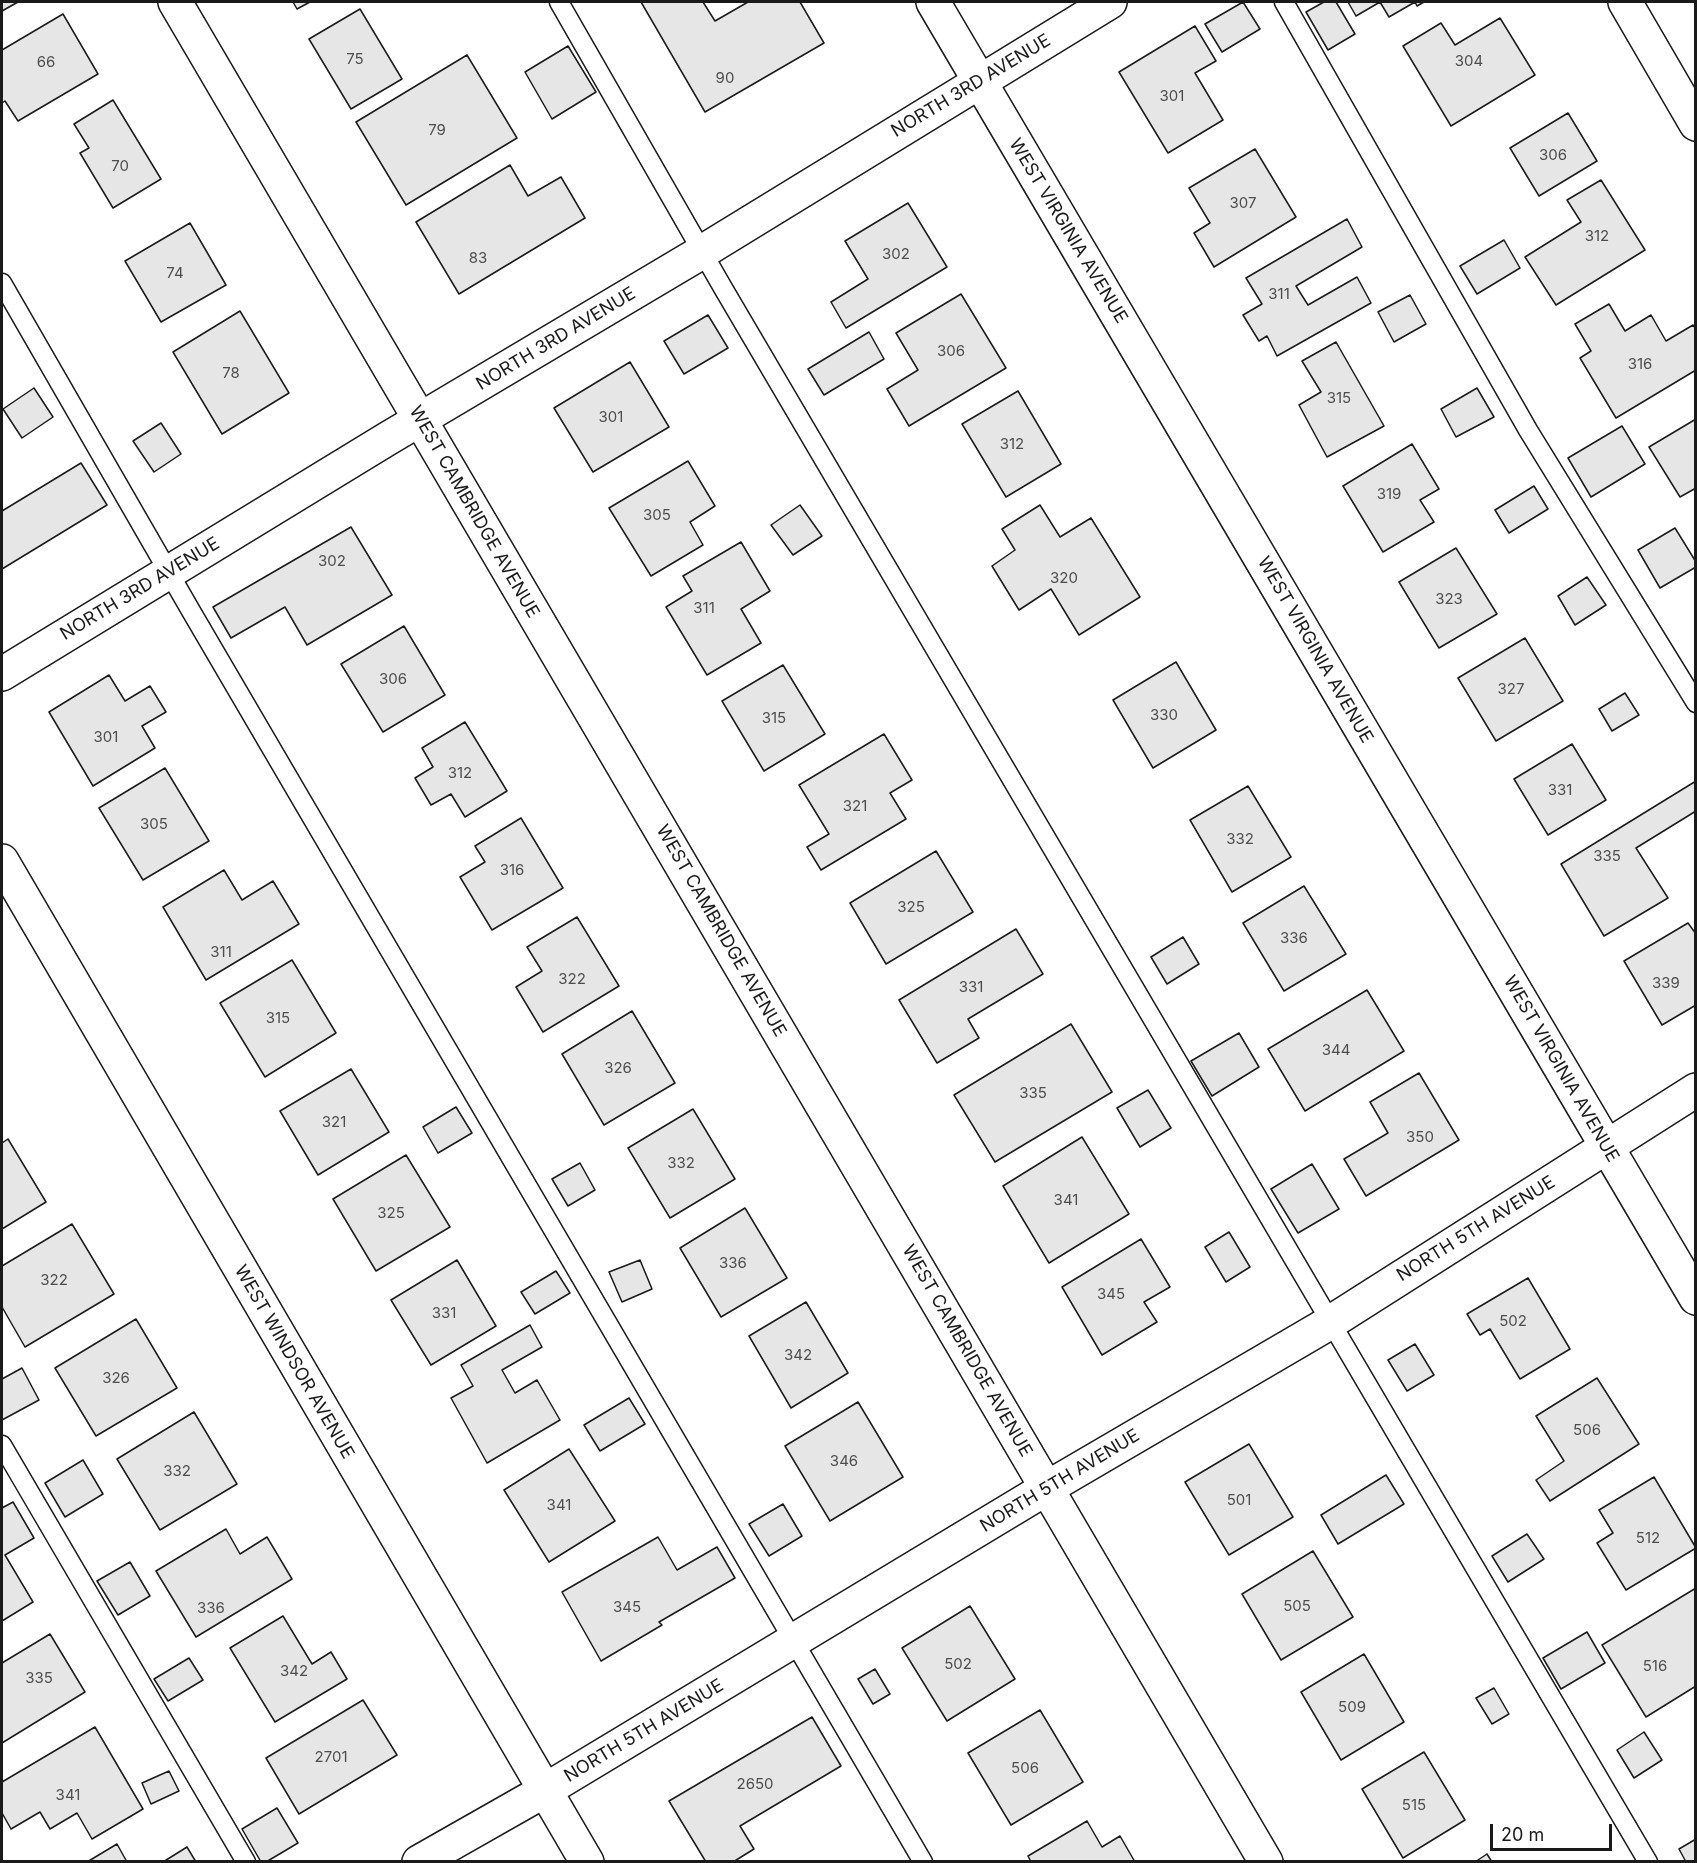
<!DOCTYPE html>
<style>
body{margin:0}
#map{position:relative;width:1697px;height:1863px;overflow:hidden;background:#fff;font-family:Inter,sans-serif}
canvas{display:block}
.frame{position:absolute;inset:0;border:3px solid #1a1a1a;pointer-events:none}
.scale{position:absolute;left:1490px;top:1824px;width:122px;height:27px;box-sizing:border-box;border:3px solid #1a1a1a;border-top:0;padding-left:8px;font-size:18px;line-height:21px;white-space:nowrap;color:#1a1a1a;-webkit-text-stroke:4px #fff;paint-order:stroke}
</style>
<div id="map">
<canvas width="1697" height="1863"></canvas>
<div class="frame"></div>
<div class="scale">20 m</div>
</div>
<script>
const ctx = document.querySelector('canvas').getContext('2d');
ctx.lineJoin = 'round';
function fillPath(path, color) { ctx.fillStyle = color; ctx.fill(path, 'evenodd'); }
const toPath = rows => new Path2D(rows.map(r => 'M' + r).join(''));
function trace(path, color, width, dash) { ctx.strokeStyle = color; ctx.lineWidth = width; ctx.lineCap = dash ? 'butt' : 'round'; ctx.setLineDash(dash || []); ctx.stroke(path); }
function drawText(font, color, halo, rows, align = 'center') {
  ctx.font = font + ' Inter,sans-serif'; ctx.lineWidth = 4.5; ctx.setLineDash([]); ctx.textBaseline = 'middle'; ctx.strokeStyle = halo; ctx.fillStyle = color; for (const [text, x, y, turn = 0] of rows) {
    ctx.save(); ctx.translate(x, y); ctx.rotate((+turn || 0) * Math.PI / 180); ctx.textAlign = isNaN(turn) ? turn : align; if (halo) ctx.strokeText(text, 0, 0); ctx.fillText(text, 0, 0); ctx.restore();
  }
}
const building = toPath([
 [2,2,18,2,2,11,2,2],
 [293,2,310,2,297,9,293,2],
 [641,2,703,2,715,21,748,2,800,2,824,43,705,112,641,2],
 [1243,2,1260,29,1222,52,1205,24,1243,2],
 [1324,2,1336,2,1355,34,1328,50,1306,12,1324,2],
 [1348,2,1424,2,1417,6,1415,2,1389,17,1380,2,1356,16,1348,2],
 [360,9,402,79,351,109,309,39,360,9],
 [63,14,98,74,18,121,5,101,2,103,2,50,63,14],
 [1500,18,1535,75,1451,126,1403,46,1441,23,1455,45,1500,18],
 [1195,26,1216,61,1195,73,1223,120,1168,153,1119,72,1195,26],
 [568,46,596,92,552,119,525,72,568,46],
 [467,55,517,138,406,205,356,122,467,55],
 [113,100,161,179,113,208,80,153,89,148,74,124,113,100],
 [1568,113,1597,161,1539,196,1510,148,1568,113],
 [1255,149,1296,217,1214,267,1194,233,1210,223,1189,188,1255,149],
 [510,165,528,196,561,177,585,218,459,294,416,222,510,165],
 [1601,180,1645,250,1556,305,1525,257,1581,222,1567,200,1601,180],
 [908,203,947,267,846,328,831,302,868,279,845,241,908,203],
 [1347,219,1362,247,1296,286,1308,305,1357,277,1371,303,1277,356,1267,336,1259,341,1243,315,1262,304,1246,278,1347,219],
 [190,223,226,285,161,322,125,261,190,223],
 [1504,240,1520,268,1477,294,1460,266,1504,240],
 [961,294,1006,368,909,426,887,389,918,370,896,333,961,294],
 [1410,295,1426,324,1394,342,1378,312,1410,295],
 [1609,304,1625,331,1651,315,1666,341,1693,325,1696,329,1696,370,1616,418,1580,358,1591,351,1575,324,1609,304],
 [240,311,289,393,222,434,173,352,240,311],
 [708,315,728,348,684,374,664,341,708,315],
 [869,332,884,359,824,395,808,369,869,332],
 [1336,342,1384,426,1327,457,1299,405,1321,392,1302,361,1336,342],
 [630,362,669,427,593,472,554,408,630,362],
 [34,388,53,417,22,438,3,409,34,388],
 [1477,388,1494,417,1456,437,1441,409,1477,388],
 [1018,391,1061,464,1006,497,962,424,1018,391],
 [1696,419,1696,488,1680,497,1649,447,1696,419],
 [161,423,181,454,154,472,133,441,161,423],
 [1622,426,1645,464,1591,497,1568,458,1622,426],
 [1412,444,1439,489,1420,500,1434,522,1383,552,1343,486,1412,444],
 [688,461,715,506,690,522,703,545,651,576,609,508,688,461],
 [81,463,107,505,2,569,2,511,81,463],
 [1534,486,1548,509,1509,533,1495,510,1534,486],
 [800,505,822,536,793,555,771,525,800,505],
 [1040,505,1060,537,1091,518,1140,597,1079,635,1051,589,1019,610,992,566,1015,550,1002,529,1040,505],
 [351,527,392,595,307,645,285,607,231,638,213,607,351,527],
 [1675,528,1696,562,1696,567,1660,588,1638,550,1675,528],
 [741,542,770,591,741,609,761,643,707,675,666,607,692,591,683,576,741,542],
 [1456,548,1497,614,1439,648,1399,582,1456,548],
 [1587,577,1606,605,1575,625,1558,596,1587,577],
 [404,626,445,695,383,732,341,664,404,626],
 [1525,638,1563,701,1496,741,1458,678,1525,638],
 [1176,662,1216,730,1153,768,1113,700,1176,662],
 [783,665,825,734,764,771,722,701,783,665],
 [109,675,125,701,150,686,166,712,142,726,155,748,93,786,49,712,109,675],
 [1625,693,1639,715,1612,731,1599,709,1625,693],
 [465,722,507,791,465,817,451,794,431,805,415,778,433,767,422,748,465,722],
 [884,734,912,780,890,793,906,819,821,870,807,847,829,834,799,785,884,734],
 [1572,744,1606,800,1548,835,1514,779,1572,744],
 [165,768,209,841,143,880,99,808,165,768],
 [1696,781,1696,811,1636,848,1668,898,1604,936,1561,864,1696,781],
 [1248,786,1291,857,1232,892,1190,820,1248,786],
 [521,818,563,888,492,930,460,877,485,862,475,846,521,818],
 [936,851,973,912,886,964,850,903,936,851],
 [224,870,242,900,273,881,299,924,206,980,163,907,224,870],
 [1304,886,1346,954,1284,991,1243,923,1304,886],
 [577,917,619,986,543,1032,516,987,542,971,527,947,577,917],
 [1688,923,1696,934,1696,1005,1662,1025,1624,961,1688,923],
 [1016,929,1043,974,968,1019,979,1038,937,1063,899,1000,1016,929],
 [1183,937,1199,964,1167,984,1151,957,1183,937],
 [292,960,336,1033,265,1077,220,1003,292,960],
 [1367,990,1404,1051,1305,1111,1268,1049,1367,990],
 [632,1011,675,1083,604,1125,562,1054,632,1011],
 [1071,1024,1112,1092,995,1162,954,1095,1071,1024],
 [1239,1033,1259,1067,1212,1096,1191,1061,1239,1033],
 [351,1069,389,1132,318,1175,280,1111,351,1069],
 [1419,1073,1459,1140,1366,1196,1344,1159,1388,1133,1370,1102,1419,1073],
 [1148,1090,1171,1128,1140,1147,1117,1108,1148,1090],
 [456,1107,472,1133,438,1153,423,1127,456,1107],
 [693,1109,735,1179,670,1218,628,1148,693,1109],
 [1082,1137,1129,1214,1049,1263,1003,1186,1082,1137],
 [8,1139,46,1202,2,1229,2,1143,8,1139],
 [406,1155,450,1227,376,1271,333,1199,406,1155],
 [580,1163,595,1190,568,1206,552,1179,580,1163],
 [1312,1164,1339,1209,1298,1233,1271,1189,1312,1164],
 [745,1208,787,1278,721,1317,680,1248,745,1208],
 [72,1224,114,1294,25,1347,2,1307,2,1266,72,1224],
 [1229,1232,1250,1267,1226,1282,1205,1247,1229,1232],
 [1141,1239,1170,1287,1144,1302,1157,1322,1102,1355,1062,1287,1141,1239],
 [457,1260,496,1326,431,1365,391,1300,457,1260],
 [640,1260,652,1289,622,1302,609,1272,640,1260],
 [556,1271,570,1293,535,1314,521,1292,556,1271],
 [1528,1278,1570,1349,1520,1379,1490,1329,1480,1335,1467,1314,1528,1278],
 [806,1302,848,1373,791,1408,749,1336,806,1302],
 [136,1319,177,1388,96,1436,55,1368,136,1319],
 [530,1325,542,1347,502,1370,515,1393,537,1380,560,1420,487,1463,451,1398,473,1386,461,1365,530,1325],
 [1415,1344,1434,1375,1407,1391,1388,1360,1415,1344],
 [22,1368,39,1400,2,1420,2,1379,22,1368],
 [1597,1378,1639,1444,1550,1501,1536,1480,1564,1461,1536,1416,1597,1378],
 [629,1398,645,1424,600,1451,584,1425,629,1398],
 [858,1402,903,1477,830,1521,785,1446,858,1402],
 [194,1412,237,1484,160,1530,117,1459,194,1412],
 [1249,1444,1293,1517,1229,1555,1185,1482,1249,1444],
 [569,1449,615,1521,549,1562,504,1490,569,1449],
 [83,1460,103,1494,65,1517,45,1483,83,1460],
 [1386,1475,1404,1504,1338,1544,1321,1515,1386,1475],
 [1654,1477,1696,1548,1626,1590,1597,1543,1613,1533,1599,1510,1654,1477],
 [13,1502,34,1538,5,1555,33,1602,2,1621,2,1508,13,1502],
 [783,1504,802,1536,769,1556,749,1524,783,1504],
 [226,1529,240,1554,267,1537,292,1579,196,1637,156,1571,226,1529],
 [1527,1534,1544,1559,1508,1582,1492,1556,1527,1534],
 [658,1537,677,1570,717,1547,735,1578,659,1622,662,1625,601,1661,562,1592,658,1537],
 [1313,1551,1353,1617,1281,1660,1242,1594,1313,1551],
 [130,1562,150,1596,118,1615,97,1581,130,1562],
 [1696,1588,1696,1686,1646,1717,1602,1645,1696,1588],
 [970,1606,1015,1679,947,1721,902,1648,970,1606],
 [283,1616,312,1664,331,1652,347,1679,275,1722,230,1648,283,1616],
 [1587,1632,1605,1663,1561,1689,1543,1658,1587,1632],
 [50,1634,85,1692,2,1743,2,1663,50,1634],
 [1364,1654,1404,1722,1341,1760,1301,1692,1364,1654],
 [189,1658,203,1680,168,1701,154,1679,189,1658],
 [875,1669,890,1694,873,1704,858,1679,875,1669],
 [1494,1688,1509,1714,1492,1724,1476,1698,1494,1688],
 [363,1700,397,1755,299,1814,266,1758,363,1700],
 [1040,1710,1083,1782,1011,1825,968,1753,1040,1710],
 [812,1717,841,1766,740,1826,754,1849,733,1862,706,1862,669,1801,812,1717],
 [95,1727,143,1809,92,1839,77,1813,50,1829,40,1812,11,1829,2,1813,2,1782,95,1727],
 [1644,1732,1662,1760,1634,1778,1617,1750,1644,1732],
 [1424,1752,1465,1820,1403,1858,1362,1789,1424,1752],
 [169,1771,179,1791,151,1804,142,1783,169,1771],
 [277,1808,298,1843,266,1862,261,1862,242,1829,277,1808],
 [1087,1821,1102,1847,1120,1836,1135,1862,1031,1862,1028,1856,1087,1821],
 [1696,1839,1696,1862,1686,1862,1679,1849,1696,1839],
 [117,1844,127,1862,87,1862,117,1844],
 [187,1847,196,1862,163,1862,187,1847],
 [1487,1854,1492,1862,1475,1862,1487,1854]
]);
fillPath(building, '#e6e6e6');
trace(building, '#1a1a1a', 1.5);
const service = toPath([
 [559,2,723,288,1648,1862],
 [1284,2,1528,430,1696,703],
 [2,283,191,611,923,1862],
 [2,1445,246,1862]
]);
const minor = toPath([
 [175,2,1266,1862],
 [933,2,1696,1298],
 [1625,2,1696,124],
 [2,861,587,1862]
]);
const tertiary = toPath([
 [2,674,387,439,702,252,1110,2],
 [419,1862,544,1791,1047,1488,1331,1322,1696,1090]
]);
trace(service, '#1a1a1a', 21);
trace(minor, '#1a1a1a', 36);
trace(tertiary, '#1a1a1a', 36);
trace(service, '#fff', 18);
trace(minor, '#fff', 33);
trace(tertiary, '#fff', 33);
drawText('15px', '#4d4d4d', null, [
 ["75",355,59],
 ["304",1469,61],
 ["66",46,62],
 ["90",725,78],
 ["301",1172,96],
 ["79",437,130],
 ["306",1553,155],
 ["70",120,166],
 ["307",1243,203],
 ["312",1597,236],
 ["302",896,254],
 ["83",478,258],
 ["74",175,273],
 ["311",1279,294],
 ["306",951,351],
 ["316",1640,364],
 ["78",231,373],
 ["315",1339,398],
 ["301",611,417],
 ["312",1012,444],
 ["319",1389,494],
 ["305",657,515],
 ["302",332,561],
 ["320",1064,578],
 ["323",1449,599],
 ["311",704,608],
 ["306",393,679],
 ["327",1511,689],
 ["330",1164,715],
 ["315",774,718],
 ["301",106,737],
 ["312",460,773],
 ["331",1560,790],
 ["321",855,806],
 ["305",154,824],
 ["332",1240,839],
 ["335",1607,856],
 ["316",512,870],
 ["325",911,907],
 ["336",1294,938],
 ["311",221,952],
 ["322",572,979],
 ["339",1666,983],
 ["331",971,987],
 ["315",278,1018],
 ["344",1336,1050],
 ["326",618,1068],
 ["335",1033,1093],
 ["321",334,1122],
 ["350",1420,1137],
 ["332",681,1163],
 ["341",1066,1200],
 ["325",391,1213],
 ["336",733,1263],
 ["322",54,1280],
 ["345",1111,1294],
 ["331",444,1313],
 ["502",1513,1321],
 ["342",798,1355],
 ["326",116,1378],
 ["506",1587,1430],
 ["346",844,1461],
 ["332",177,1471],
 ["501",1239,1500],
 ["341",559,1505],
 ["512",1648,1538],
 ["505",1297,1606],
 ["345",627,1607],
 ["336",211,1608],
 ["502",958,1664],
 ["516",1655,1666],
 ["342",294,1671],
 ["335",39,1678],
 ["509",1352,1707],
 ["2701",331,1757],
 ["506",1025,1768],
 ["2650",755,1784],
 ["341",68,1795],
 ["515",1414,1805]
]);
drawText('18px', '#1a1a1a', '#fff', [
 ["NORTH 3RD AVENUE",971,86,-31],
 ["WEST VIRGINIA AVENUE",1068,231,59],
 ["NORTH 3RD AVENUE",556,339,-31],
 ["WEST CAMBRIDGE AVENUE",474,512,60],
 ["NORTH 3RD AVENUE",140,589,-31],
 ["WEST VIRGINIA AVENUE",1315,650,60],
 ["WEST CAMBRIDGE AVENUE",721,931,60],
 ["WEST VIRGINIA AVENUE",1561,1069,60],
 ["NORTH 5TH AVENUE",1476,1229,-32],
 ["WEST CAMBRIDGE AVENUE",967,1351,60],
 ["WEST WINDSOR AVENUE",294,1362,60],
 ["NORTH 5TH AVENUE",1060,1481,-31],
 ["NORTH 5TH AVENUE",644,1731,-31]
]);
</script>
